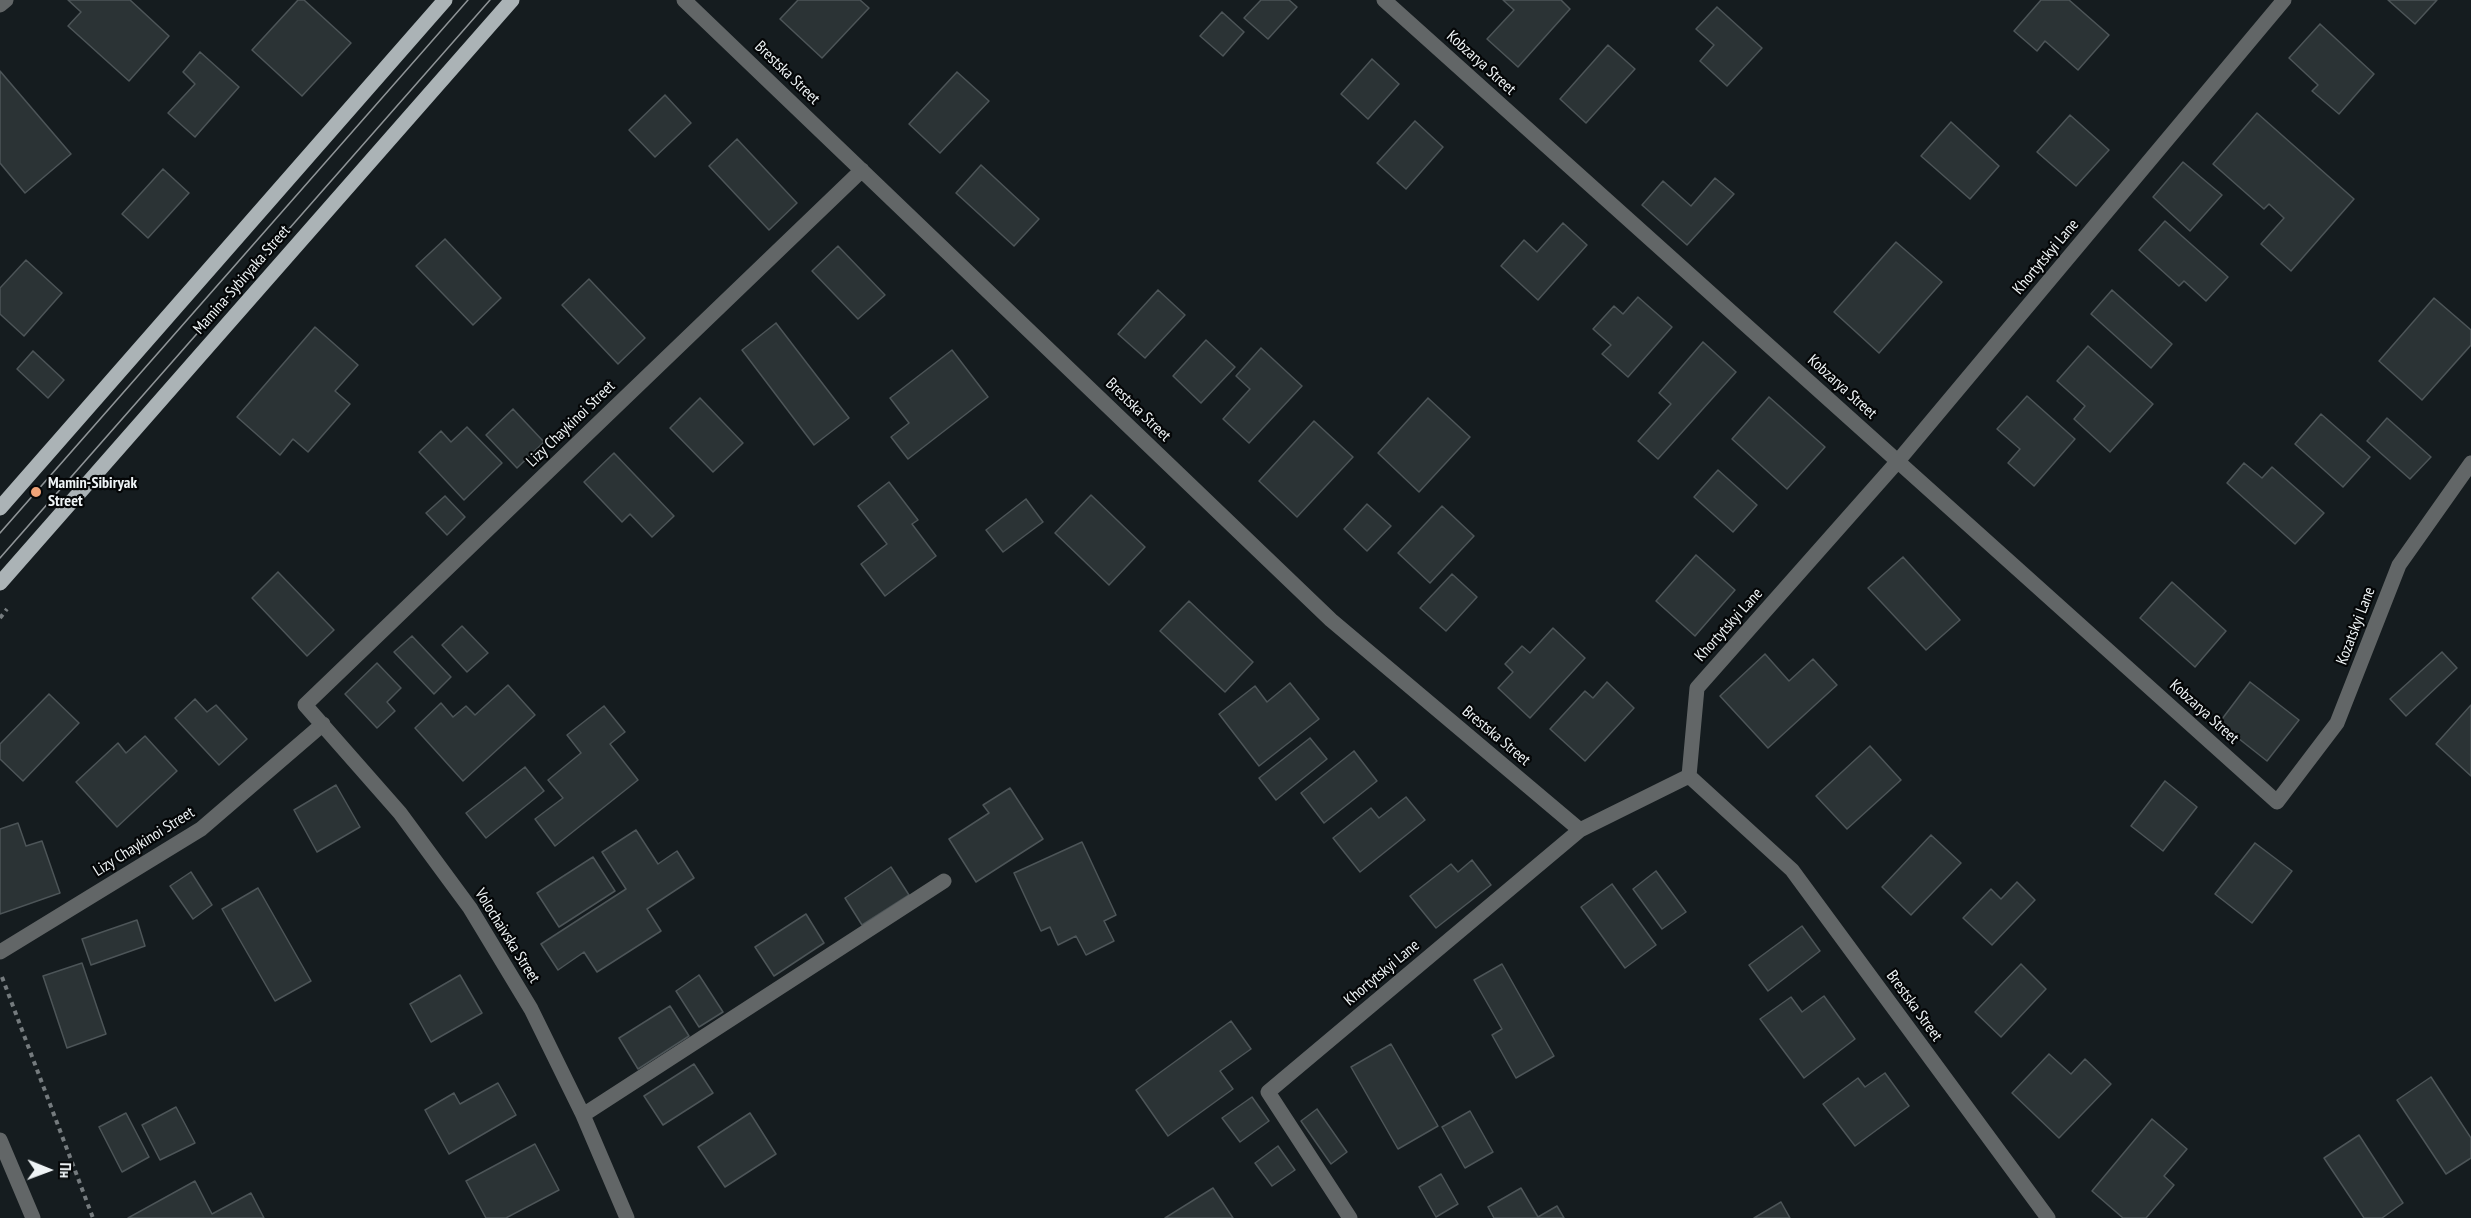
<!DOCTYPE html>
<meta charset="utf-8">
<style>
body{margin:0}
#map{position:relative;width:2471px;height:1218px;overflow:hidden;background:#151c1f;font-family:"PT Sans Narrow",sans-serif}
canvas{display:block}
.north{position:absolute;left:18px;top:1140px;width:60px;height:60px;-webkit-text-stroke:4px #040607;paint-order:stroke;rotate:91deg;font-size:16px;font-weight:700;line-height:24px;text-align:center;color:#eff4f6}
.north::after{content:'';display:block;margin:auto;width:21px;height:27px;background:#eff4f6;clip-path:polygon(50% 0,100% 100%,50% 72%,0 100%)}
</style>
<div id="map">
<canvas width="2471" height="1218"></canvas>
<div class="north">Пн</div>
</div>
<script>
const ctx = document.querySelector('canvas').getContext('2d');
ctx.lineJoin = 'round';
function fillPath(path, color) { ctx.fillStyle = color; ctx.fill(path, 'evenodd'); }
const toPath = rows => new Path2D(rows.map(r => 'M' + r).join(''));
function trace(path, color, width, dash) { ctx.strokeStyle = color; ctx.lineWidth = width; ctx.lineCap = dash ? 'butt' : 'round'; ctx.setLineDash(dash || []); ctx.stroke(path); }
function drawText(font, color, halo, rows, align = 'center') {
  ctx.font = font + ' "PT Sans Narrow",sans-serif'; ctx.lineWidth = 4.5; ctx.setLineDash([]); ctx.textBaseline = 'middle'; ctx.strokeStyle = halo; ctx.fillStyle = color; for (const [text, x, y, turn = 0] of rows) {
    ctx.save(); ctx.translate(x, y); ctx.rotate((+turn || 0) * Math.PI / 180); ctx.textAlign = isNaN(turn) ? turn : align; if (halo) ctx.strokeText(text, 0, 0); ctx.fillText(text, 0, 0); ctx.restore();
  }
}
const building = toPath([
 [68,0,130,0,169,36,129,81,68,26,81,12,68,0],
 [298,0,304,0,351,43,302,96,252,50,298,0],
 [798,0,860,0,869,8,822,58,780,19,798,0],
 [1261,0,1289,0,1297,7,1268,39,1244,18,1261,0],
 [1503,0,1561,0,1570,9,1518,67,1487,39,1514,10,1503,0],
 [2041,0,2069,0,2109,35,2078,70,2045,41,2037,51,2014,31,2041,0],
 [2388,0,2437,0,2415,24,2388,0],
 [1717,7,1762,48,1727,86,1700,61,1714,45,1696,29,1717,7],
 [1222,12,1244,32,1223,56,1200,36,1222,12],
 [2320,24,2374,74,2339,114,2312,91,2318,85,2289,58,2320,24],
 [1608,45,1635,69,1586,123,1560,99,1608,45],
 [200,52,239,87,195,137,168,113,195,84,183,72,200,52],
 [1372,59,1399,84,1368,119,1341,94,1372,59],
 [0,71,71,154,25,193,0,163,0,71],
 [957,72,989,101,940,153,909,124,957,72],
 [665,95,691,123,655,157,629,130,665,95],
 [2257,113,2354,199,2291,271,2261,244,2284,218,2269,204,2264,209,2213,164,2257,113],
 [2070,115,2109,150,2076,186,2037,152,2070,115],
 [1415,121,1443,147,1406,189,1377,163,1415,121],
 [1951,122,1999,166,1970,199,1921,156,1951,122],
 [737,139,797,203,769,230,709,166,737,139],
 [2183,162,2222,195,2190,231,2153,197,2183,162],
 [981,165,1039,219,1014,246,956,193,981,165],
 [163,169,189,193,148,238,122,214,163,169],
 [1715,178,1734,194,1687,245,1642,205,1663,181,1691,206,1715,178],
 [2165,221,2228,277,2206,301,2184,281,2179,286,2139,250,2165,221],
 [1563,223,1587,245,1538,300,1501,266,1524,240,1537,252,1563,223],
 [445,239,501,298,473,325,416,266,445,239],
 [1896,242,1942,282,1879,353,1834,312,1896,242],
 [838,246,885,295,858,319,812,271,838,246],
 [26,260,62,293,24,336,0,314,0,288,26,260],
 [589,279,645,338,618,364,562,305,589,279],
 [1158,290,1185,315,1145,358,1118,334,1158,290],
 [2112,290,2172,344,2151,368,2091,314,2112,290],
 [1638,297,1672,327,1628,377,1602,354,1611,345,1593,329,1614,306,1623,314,1638,297],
 [2434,298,2471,330,2471,345,2422,400,2379,361,2434,298],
 [776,323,849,418,814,445,742,350,776,323],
 [315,327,358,365,335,391,350,404,308,452,293,439,280,455,237,417,315,327],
 [1206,340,1235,367,1201,403,1173,376,1206,340],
 [1703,342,1736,372,1658,459,1638,441,1671,404,1659,393,1703,342],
 [2088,346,2153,404,2110,452,2074,419,2085,406,2057,381,2088,346],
 [1261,348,1302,386,1249,443,1223,419,1250,389,1236,376,1261,348],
 [952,350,988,397,908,459,891,437,909,423,890,398,952,350],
 [33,351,64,380,48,398,17,369,33,351],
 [2027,396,2075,439,2034,486,2008,463,2020,449,1997,429,2027,396],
 [1769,397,1825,447,1787,489,1732,439,1769,397],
 [700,398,743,443,713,472,670,428,700,398],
 [1428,398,1470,437,1419,492,1378,453,1428,398],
 [513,409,544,442,517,468,486,435,513,409],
 [2321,414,2370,457,2343,487,2295,444,2321,414],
 [2387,418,2431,457,2410,479,2367,441,2387,418],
 [1314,421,1353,457,1297,517,1259,481,1314,421],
 [467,427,502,463,464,500,419,452,441,431,451,442,467,427],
 [614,453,674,516,652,537,630,514,622,522,584,482,614,453],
 [2244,463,2262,478,2272,467,2324,513,2295,544,2227,483,2244,463],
 [1718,470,1757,505,1733,532,1694,497,1718,470],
 [889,482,918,520,912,524,936,556,885,596,861,564,887,544,858,506,889,482],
 [1091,495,1145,547,1109,585,1055,533,1091,495],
 [445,496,465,517,447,535,426,513,445,496],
 [1026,499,1043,522,1003,552,986,530,1026,499],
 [1367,504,1391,526,1367,551,1344,529,1367,504],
 [1442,506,1474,536,1430,583,1398,553,1442,506],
 [1696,555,1735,590,1695,636,1656,601,1696,555],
 [1903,557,1960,620,1926,650,1868,588,1903,557],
 [278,572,334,630,307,656,252,598,278,572],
 [1452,574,1477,597,1446,631,1420,608,1452,574],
 [2172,582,2226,631,2195,667,2140,618,2172,582],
 [1189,601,1253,662,1225,692,1160,631,1189,601],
 [462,626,488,653,467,672,442,645,462,626],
 [1553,628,1585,658,1530,718,1498,688,1513,672,1505,664,1522,646,1530,653,1553,628],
 [412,636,451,677,434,694,394,652,412,636],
 [2442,652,2457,668,2406,716,2390,699,2442,652],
 [1765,654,1789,681,1813,659,1837,685,1768,748,1720,696,1765,654],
 [377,663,401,688,387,702,395,711,377,728,345,694,377,663],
 [1607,682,1634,708,1585,761,1550,729,1585,691,1593,698,1607,682],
 [2250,682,2299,720,2267,761,2219,723,2250,682],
 [1290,683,1319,719,1259,766,1219,714,1255,686,1267,702,1290,683],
 [508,685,535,715,463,781,415,728,441,703,453,717,466,706,475,715,508,685],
 [49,694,79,723,23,781,0,759,0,744,49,694],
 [195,699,207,712,216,705,247,739,219,765,175,718,195,699],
 [2471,705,2471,776,2436,744,2471,705],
 [604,706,625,732,610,744,638,780,555,846,535,819,563,798,548,780,581,753,567,735,604,706],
 [145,736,177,771,117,827,76,782,118,743,126,753,145,736],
 [1310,738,1327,759,1276,800,1259,778,1310,738],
 [1870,746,1901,780,1847,829,1816,796,1870,746],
 [1354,751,1377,781,1324,823,1301,793,1354,751],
 [525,767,544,791,486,838,466,813,525,767],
 [2165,781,2197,807,2163,851,2131,826,2165,781],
 [336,785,360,827,317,852,294,810,336,785],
 [1010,788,1043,839,976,882,949,839,989,813,983,805,1010,788],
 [1406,797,1425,820,1360,872,1333,838,1371,808,1379,818,1406,797],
 [18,823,26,846,42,841,60,893,0,914,0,829,18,823],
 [636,830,658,864,677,851,694,878,647,909,661,931,597,972,584,952,558,970,541,944,626,889,602,852,636,830],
 [1931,835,1961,863,1911,915,1882,887,1931,835],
 [1082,842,1116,915,1104,921,1114,941,1086,955,1076,936,1058,945,1050,927,1041,931,1014,873,1082,842],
 [2255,843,2292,871,2252,923,2215,894,2255,843],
 [593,857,615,891,559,927,537,893,593,857],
 [1472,860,1491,885,1436,928,1410,896,1451,864,1458,872,1472,860],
 [891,867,909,895,862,925,845,898,891,867],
 [1656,871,1686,912,1662,929,1633,889,1656,871],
 [191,872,212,905,193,919,170,886,191,872],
 [2017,882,2035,900,1992,945,1963,918,1991,889,2001,899,2017,882],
 [1612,884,1656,945,1625,968,1581,907,1612,884],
 [258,888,311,981,275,1001,222,909,258,888],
 [806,914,824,943,774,976,755,947,806,914],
 [137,920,145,946,91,965,82,939,137,920],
 [1802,926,1820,951,1768,991,1749,965,1802,926],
 [82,963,106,1034,67,1048,43,976,82,963],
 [1502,964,1554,1056,1516,1078,1492,1035,1502,1029,1474,980,1502,964],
 [2021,964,2046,989,2001,1037,1975,1012,2021,964],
 [460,975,482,1013,431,1042,410,1004,460,975],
 [699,975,723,1012,699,1027,676,991,699,975],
 [1824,996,1855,1039,1804,1078,1760,1019,1791,997,1802,1012,1824,996],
 [670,1006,689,1036,638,1069,619,1038,670,1006],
 [1231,1021,1251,1049,1220,1071,1233,1089,1168,1136,1136,1090,1231,1021],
 [1391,1044,1438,1126,1398,1149,1351,1067,1391,1044],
 [2049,1054,2071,1074,2085,1059,2111,1084,2059,1138,2012,1093,2049,1054],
 [694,1064,713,1093,663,1125,644,1096,694,1064],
 [1885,1073,1909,1106,1855,1146,1823,1104,1858,1078,1865,1087,1885,1073],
 [2431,1077,2471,1138,2471,1158,2446,1174,2397,1100,2431,1077],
 [498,1083,516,1115,449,1154,425,1110,454,1093,460,1104,498,1083],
 [1252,1097,1269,1121,1240,1142,1222,1118,1252,1097],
 [176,1107,195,1143,160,1160,142,1125,176,1107],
 [1317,1109,1347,1152,1331,1164,1301,1121,1317,1109],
 [1470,1111,1493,1152,1465,1168,1442,1127,1470,1111],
 [126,1113,149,1157,122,1172,99,1127,126,1113],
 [750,1113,776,1154,725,1187,698,1147,750,1113],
 [2152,1119,2187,1149,2164,1176,2174,1185,2146,1218,2123,1218,2092,1191,2152,1119],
 [2359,1135,2403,1203,2382,1218,2364,1218,2324,1158,2359,1135],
 [535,1144,559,1190,506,1218,486,1218,466,1181,535,1144],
 [1278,1146,1295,1170,1272,1186,1255,1163,1278,1146],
 [1441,1174,1458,1204,1436,1217,1419,1187,1441,1174],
 [195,1181,212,1214,251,1193,264,1218,128,1218,195,1181],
 [1213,1188,1233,1218,1165,1218,1213,1188],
 [1521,1188,1538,1217,1557,1206,1564,1218,1494,1218,1488,1207,1521,1188],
 [1781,1202,1790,1218,1754,1218,1781,1202]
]);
fillPath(building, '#2b3335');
trace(building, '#4d5558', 1.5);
trace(toPath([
 [0,618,7,609],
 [2,977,93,1218]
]), '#757b7e', 4, [4.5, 4.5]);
trace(toPath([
 [684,0,1331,620,1580,830],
 [1384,0,2277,802,2337,723,2399,565,2471,463],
 [0,5,6,0],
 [1689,776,1697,688,1898,461,2284,0],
 [1689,776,1792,870,2048,1218],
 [0,952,201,829,323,724],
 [583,1115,944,881],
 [0,1140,33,1218],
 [627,1218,583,1115,531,1009,470,908,400,813,305,705,862,170],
 [1350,1218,1268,1092,1580,830,1689,776]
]), '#626667', 15);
trace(toPath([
 [0,508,445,0],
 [0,583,512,0]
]), '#abb3b6', 15);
trace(toPath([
 [0,533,468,0],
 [0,558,490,0]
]), '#8f9497', 1.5);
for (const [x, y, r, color] of [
 [36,492,6,"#f0a378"]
]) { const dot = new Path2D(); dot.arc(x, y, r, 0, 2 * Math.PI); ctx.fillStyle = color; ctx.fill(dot); trace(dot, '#040607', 2); }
drawText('16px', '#eff4f6', '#040607', [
 ["Kobzarya Street",1481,63,42],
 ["Brestska Street",787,73,44],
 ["Khortytskyi Lane",2046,257,-50],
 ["Mamina-Sybiryaka Street",242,280,-49],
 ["Kobzarya Street",1842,387,42],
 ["Brestska Street",1138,410,44],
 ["Lizy Chaykinoi Street",571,424,-44],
 ["Khortytskyi Lane",1729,625,-48],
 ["Kozatskyi Lane",2356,626,-69],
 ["Kobzarya Street",2204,712,42],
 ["Brestska Street",1496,736,40],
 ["Lizy Chaykinoi Street",144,842,-32],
 ["Volochaivska Street",507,936,58],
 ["Khortytskyi Lane",1382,973,-40],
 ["Brestska Street",1914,1006,54]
]);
drawText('bold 16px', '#eff4f6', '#040607', [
 ["Mamin-Sibiryak",48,483],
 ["Street",48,501]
], 'left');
</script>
